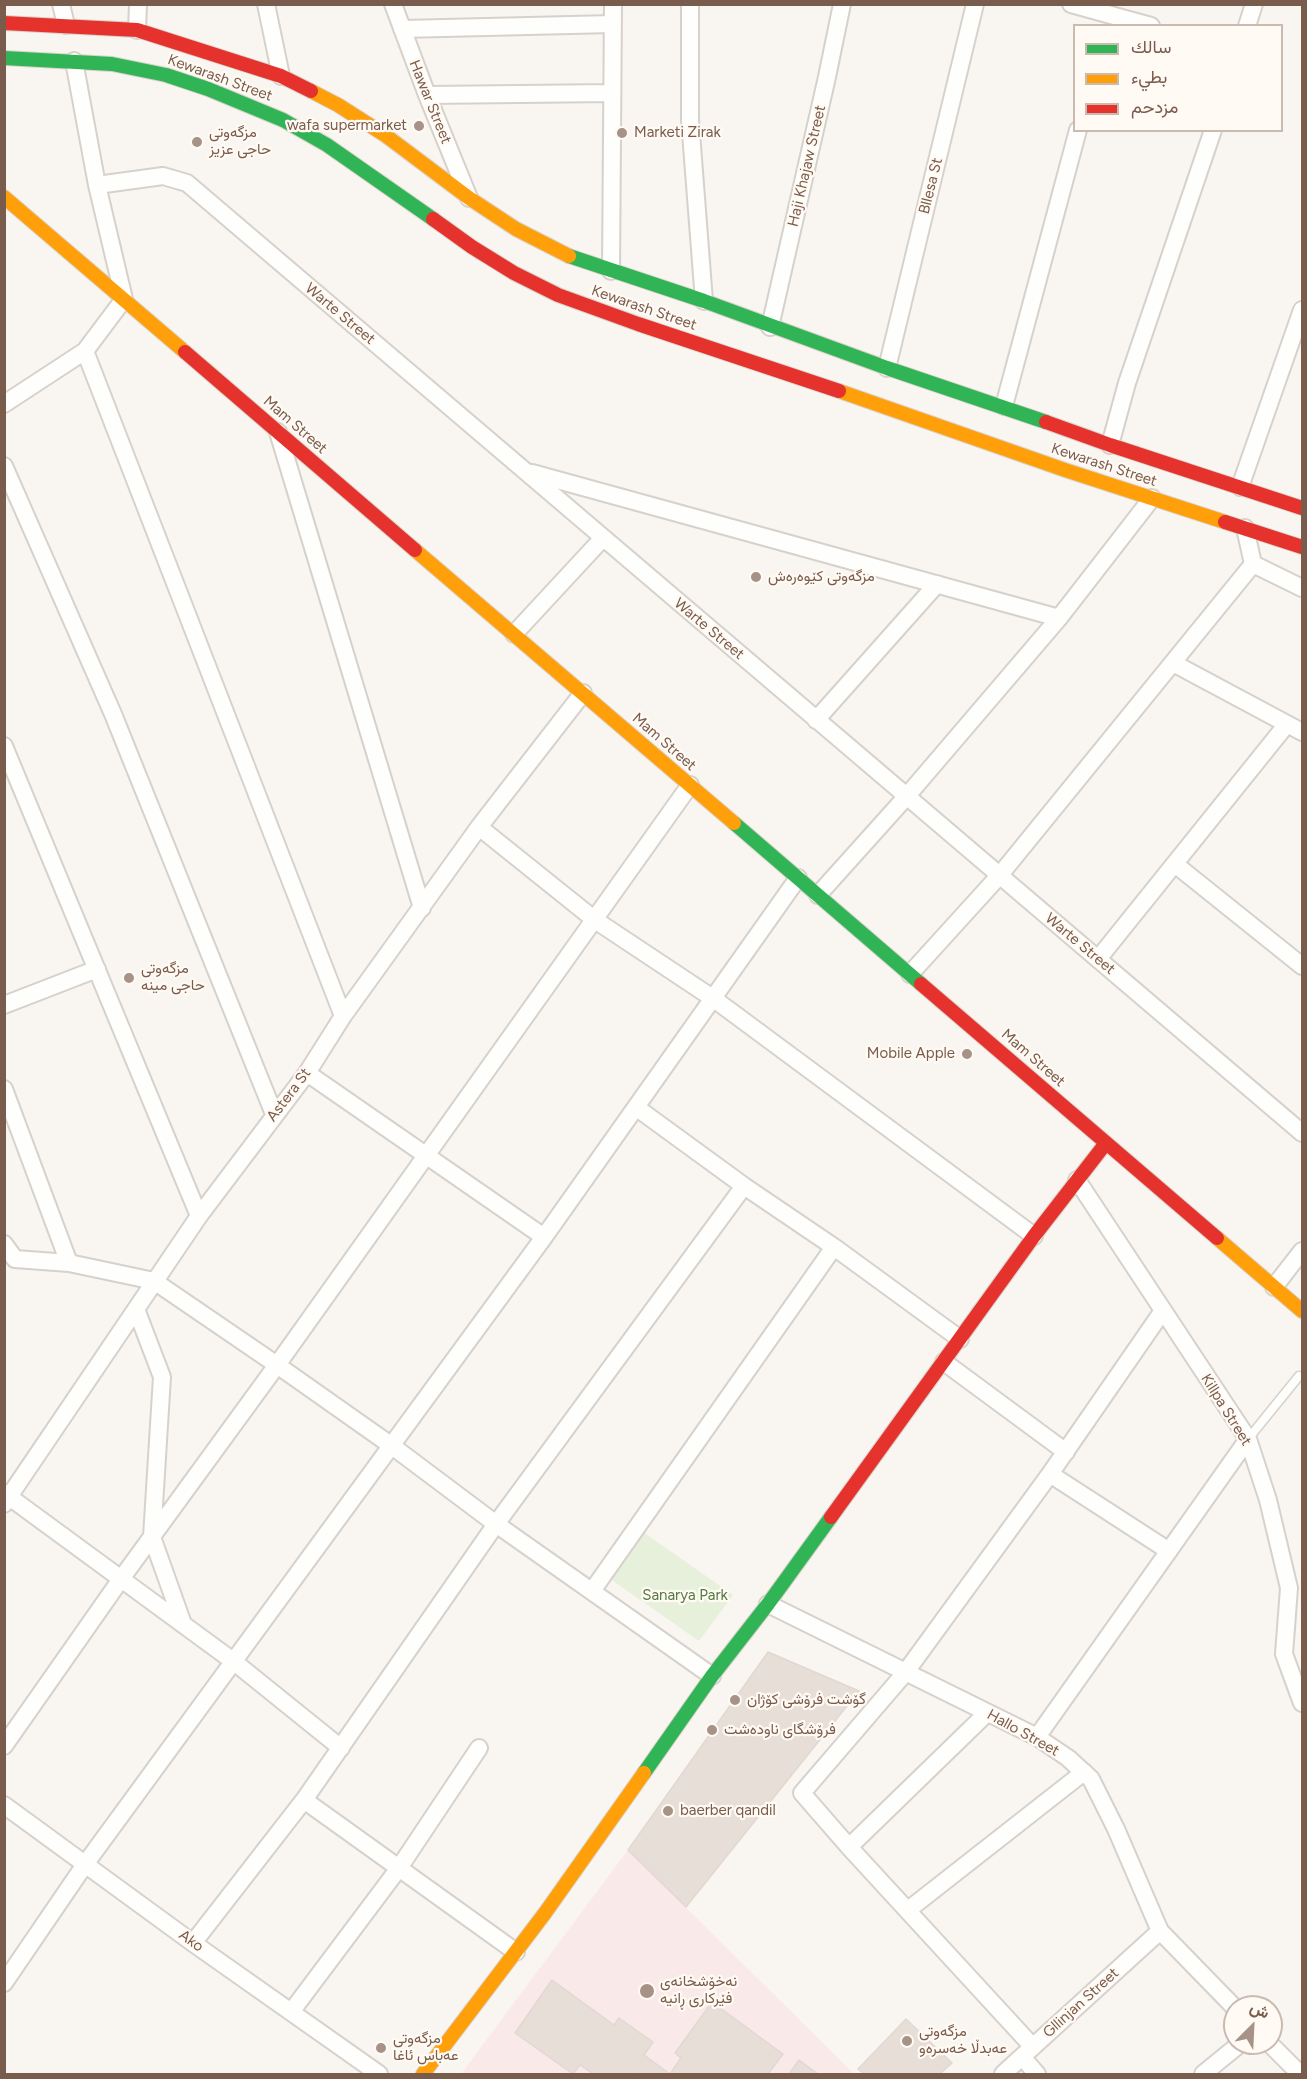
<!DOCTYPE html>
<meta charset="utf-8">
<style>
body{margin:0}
#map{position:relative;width:1307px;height:2079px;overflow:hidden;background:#f9f5f0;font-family:Figtree,Vazirmatn,sans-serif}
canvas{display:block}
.frame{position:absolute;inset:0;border:6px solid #7a5c4d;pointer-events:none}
.legend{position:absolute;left:1073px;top:24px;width:210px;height:108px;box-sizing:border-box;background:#fffaf3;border:2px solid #cabbb1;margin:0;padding:8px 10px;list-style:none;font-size:18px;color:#7a5c4d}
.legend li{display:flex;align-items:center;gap:12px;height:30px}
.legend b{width:30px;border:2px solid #cabbb1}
.north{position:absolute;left:1223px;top:1995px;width:60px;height:60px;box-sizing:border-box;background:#fffaf3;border:2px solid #cabbb1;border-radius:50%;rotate:24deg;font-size:16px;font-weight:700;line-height:24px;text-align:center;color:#7a5c4d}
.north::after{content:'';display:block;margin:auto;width:21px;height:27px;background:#a69286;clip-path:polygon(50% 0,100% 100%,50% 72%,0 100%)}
</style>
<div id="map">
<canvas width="1307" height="2079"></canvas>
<div class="frame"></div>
<ul class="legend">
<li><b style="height:8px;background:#30b455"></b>سالك</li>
<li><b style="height:8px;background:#ff9f0a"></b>بطيء</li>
<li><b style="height:8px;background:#e5322d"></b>مزدحم</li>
</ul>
<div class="north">ش</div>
</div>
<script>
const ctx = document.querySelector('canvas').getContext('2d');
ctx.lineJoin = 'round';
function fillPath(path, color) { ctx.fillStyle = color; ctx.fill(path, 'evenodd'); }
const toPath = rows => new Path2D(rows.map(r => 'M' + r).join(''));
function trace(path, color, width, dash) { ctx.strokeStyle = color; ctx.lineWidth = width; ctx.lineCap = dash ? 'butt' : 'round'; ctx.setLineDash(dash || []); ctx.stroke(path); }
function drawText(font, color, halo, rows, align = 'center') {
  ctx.font = font + ' Figtree,Vazirmatn,sans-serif'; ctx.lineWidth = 4.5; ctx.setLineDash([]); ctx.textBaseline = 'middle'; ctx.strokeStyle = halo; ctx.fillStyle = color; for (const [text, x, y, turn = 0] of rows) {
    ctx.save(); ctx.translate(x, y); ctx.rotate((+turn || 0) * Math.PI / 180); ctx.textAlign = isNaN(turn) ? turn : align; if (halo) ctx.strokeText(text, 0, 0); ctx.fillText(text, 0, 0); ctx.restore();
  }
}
fillPath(toPath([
 [628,1850,854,2074,461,2074]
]), '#fae9e9');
fillPath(toPath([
 [643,1532,733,1595,699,1641,609,1578]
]), '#e7f0db');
const building = toPath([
 [768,1652,859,1691,686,1907,628,1850,768,1652],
 [552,1980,614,2025,619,2018,653,2042,644,2055,670,2074,681,2058,675,2053,712,2002,783,2054,768,2074,637,2074,635,2073,633,2074,593,2074,580,2065,573,2074,515,2033,552,1980],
 [906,2019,952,2063,940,2074,864,2074,858,2069,906,2019],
 [799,2060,818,2074,789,2074,799,2060]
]);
fillPath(building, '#e6ded7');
trace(building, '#e2d8d2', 1.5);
const lane = toPath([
 [1248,1439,1299,1376]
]);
const street = toPath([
 [61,4,66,25],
 [266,4,281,76],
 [393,4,427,95,469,198],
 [690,4,690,120,704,301],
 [1071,4,1151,26],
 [1247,26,1254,4],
 [402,29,613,24],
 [137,30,138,4],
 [427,95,612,93],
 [97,185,163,176,187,183,1302,1133],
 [611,271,613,4],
 [770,327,827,77,842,4],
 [85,351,343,1016],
 [887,368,975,4],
 [4,404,85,351,124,299,97,185,74,61],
 [1004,406,1078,130],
 [278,432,422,908],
 [1110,445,1127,383,1213,130],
 [4,466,113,714,274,1114],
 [532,473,1059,618],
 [1240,487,1302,310],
 [1245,528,1253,564,1302,588],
 [514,634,603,538],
 [1173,663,1302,732],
 [816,720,937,584],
 [4,746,199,1216],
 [479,827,595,920,714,999,1034,1236],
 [1176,865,1302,966],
 [818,895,906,797,1059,618,1152,498],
 [1098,959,1287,724],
 [910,974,999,876,1253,564],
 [4,1005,97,969],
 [307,1073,544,1237],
 [4,1089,69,1263],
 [637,1108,744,1186,834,1247,960,1339],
 [1077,1180,1248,1439,1268,1500,1289,1588,1284,1654,1302,1703],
 [4,1244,15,1259,69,1263,154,1281,277,1365,392,1446,496,1524,712,1676],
 [1274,1287,1302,1251],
 [136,1309,162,1377,152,1537,183,1624],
 [944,1362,1066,1452],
 [1050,1474,1169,1551],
 [4,1493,233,1661,341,1748],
 [4,1504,199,1216,307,1073,343,1016,479,827,583,693],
 [592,1591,834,1247],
 [768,1604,1037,1737,1068,1758,1091,1779,1116,1829,1160,1931,1235,2008],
 [1037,1737,1248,1439],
 [4,1746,121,1579,277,1365,690,785],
 [304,1800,516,1952],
 [4,1805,193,1943,379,2074],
 [849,1847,987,1713],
 [908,1910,1084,1772],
 [193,1943,304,1800,496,1524,744,1186],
 [4,1983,86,1863,544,1237,798,878],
 [291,2012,399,1868,479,1748],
 [1269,2043,1300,2074],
 [1033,2047,849,1847,802,1793,905,1673,1050,1474,1162,1312],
 [1022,2057,1037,2074],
 [1003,2074,1160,1931],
 [1203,2074,1241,2043]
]);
const fast = toPath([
 [4,58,112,64,166,75,208,89,283,120,327,145,433,219],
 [569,256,704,301,887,368,1046,422],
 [734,823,921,984],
 [644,1773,712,1676,768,1604,831,1517]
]);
const slow = toPath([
 [311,91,338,105,385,135,469,198,516,229,569,256],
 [4,197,185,352],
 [839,391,1065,470,1225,522],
 [415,550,734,823],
 [1217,1238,1302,1311],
 [423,2074,545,1913,644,1773]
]);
const jam = toPath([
 [4,23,137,30,281,76,311,91],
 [433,219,472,247,514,273,558,295,638,324,839,391],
 [185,352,415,550],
 [1046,422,1110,445,1302,508],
 [1225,522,1302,547],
 [921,984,1217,1238],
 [831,1517,1034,1236,1106,1143]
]);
trace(lane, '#d7d1cb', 11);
trace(street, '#d7d1cb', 20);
trace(fast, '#d9d2cb', 16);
trace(slow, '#d9d2cb', 16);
trace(jam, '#d9d2cb', 16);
trace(lane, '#fefefd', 8);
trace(street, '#fefefd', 16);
trace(fast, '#30b455', 14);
trace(slow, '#ff9f0a', 14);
trace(jam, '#e5322d', 14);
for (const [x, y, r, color] of [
 [419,126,6,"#a69286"],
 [622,133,6,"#a69286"],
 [197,142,6,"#a69286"],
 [756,577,6,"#a69286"],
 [129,978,6,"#a69286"],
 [967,1054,6,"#a69286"],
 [735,1700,6,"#a69286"],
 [712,1730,6,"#a69286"],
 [668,1811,6,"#a69286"],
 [647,1991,8,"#a69286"],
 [907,2041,6,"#a69286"],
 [381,2048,6,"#a69286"]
]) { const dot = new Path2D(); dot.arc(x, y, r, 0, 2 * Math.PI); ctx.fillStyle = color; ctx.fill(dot); trace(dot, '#fffaf3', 2); }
drawText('15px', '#7a5c4d', '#fffaf3', [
 ["Kewarash Street",220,78,20],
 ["Hawar Street",430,102,68],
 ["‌Haji Khajaw Street",807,166,-77],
 ["Bllesa St",931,186,-76],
 ["Kewarash Street",644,308,19],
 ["Warte Street",340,314,40],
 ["Mam Street",295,425,41],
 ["Kewarash Street",1104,465,18],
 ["Warte Street",709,629,40],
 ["Mam Street",664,742,41],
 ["Warte Street",1080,944,40],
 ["Mam Street",1033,1058,41],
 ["Astera St",289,1095,-53],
 ["Killpa Street",1226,1410,58],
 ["Hallo Street",1023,1733,29],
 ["Ako",191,1941,36],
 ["Gllinjan Street",1081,2003,-42]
]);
drawText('15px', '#7a5c4d', '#fffaf3', [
 ["wafa supermarket",407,126,"right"],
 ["مزگەوتی",209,133],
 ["حاجی عزیز",209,150],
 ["Marketi Zirak",634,133],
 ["مزگەوتی کێوەرەش",768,577],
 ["مزگەوتی",141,969],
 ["حاجی مینە",141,986],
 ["Mobile Apple",955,1054,"right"],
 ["گۆشت فرۆشی کۆژان",747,1700],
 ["فرۆشگای ناوده‌شت",724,1730],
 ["baerber qandil",680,1811],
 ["نەخۆشخانەی",660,1982],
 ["فێرکاری ڕانیە",660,1999],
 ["مزگەوتی",919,2032],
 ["عەبدڵا خەسرەو",919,2049],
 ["مزگەوتی",393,2039],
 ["عەباس ئاغا",393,2056]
], 'left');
drawText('15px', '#537a41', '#fffaf3', [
 ["Sanarya Park",685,1596]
]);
</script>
